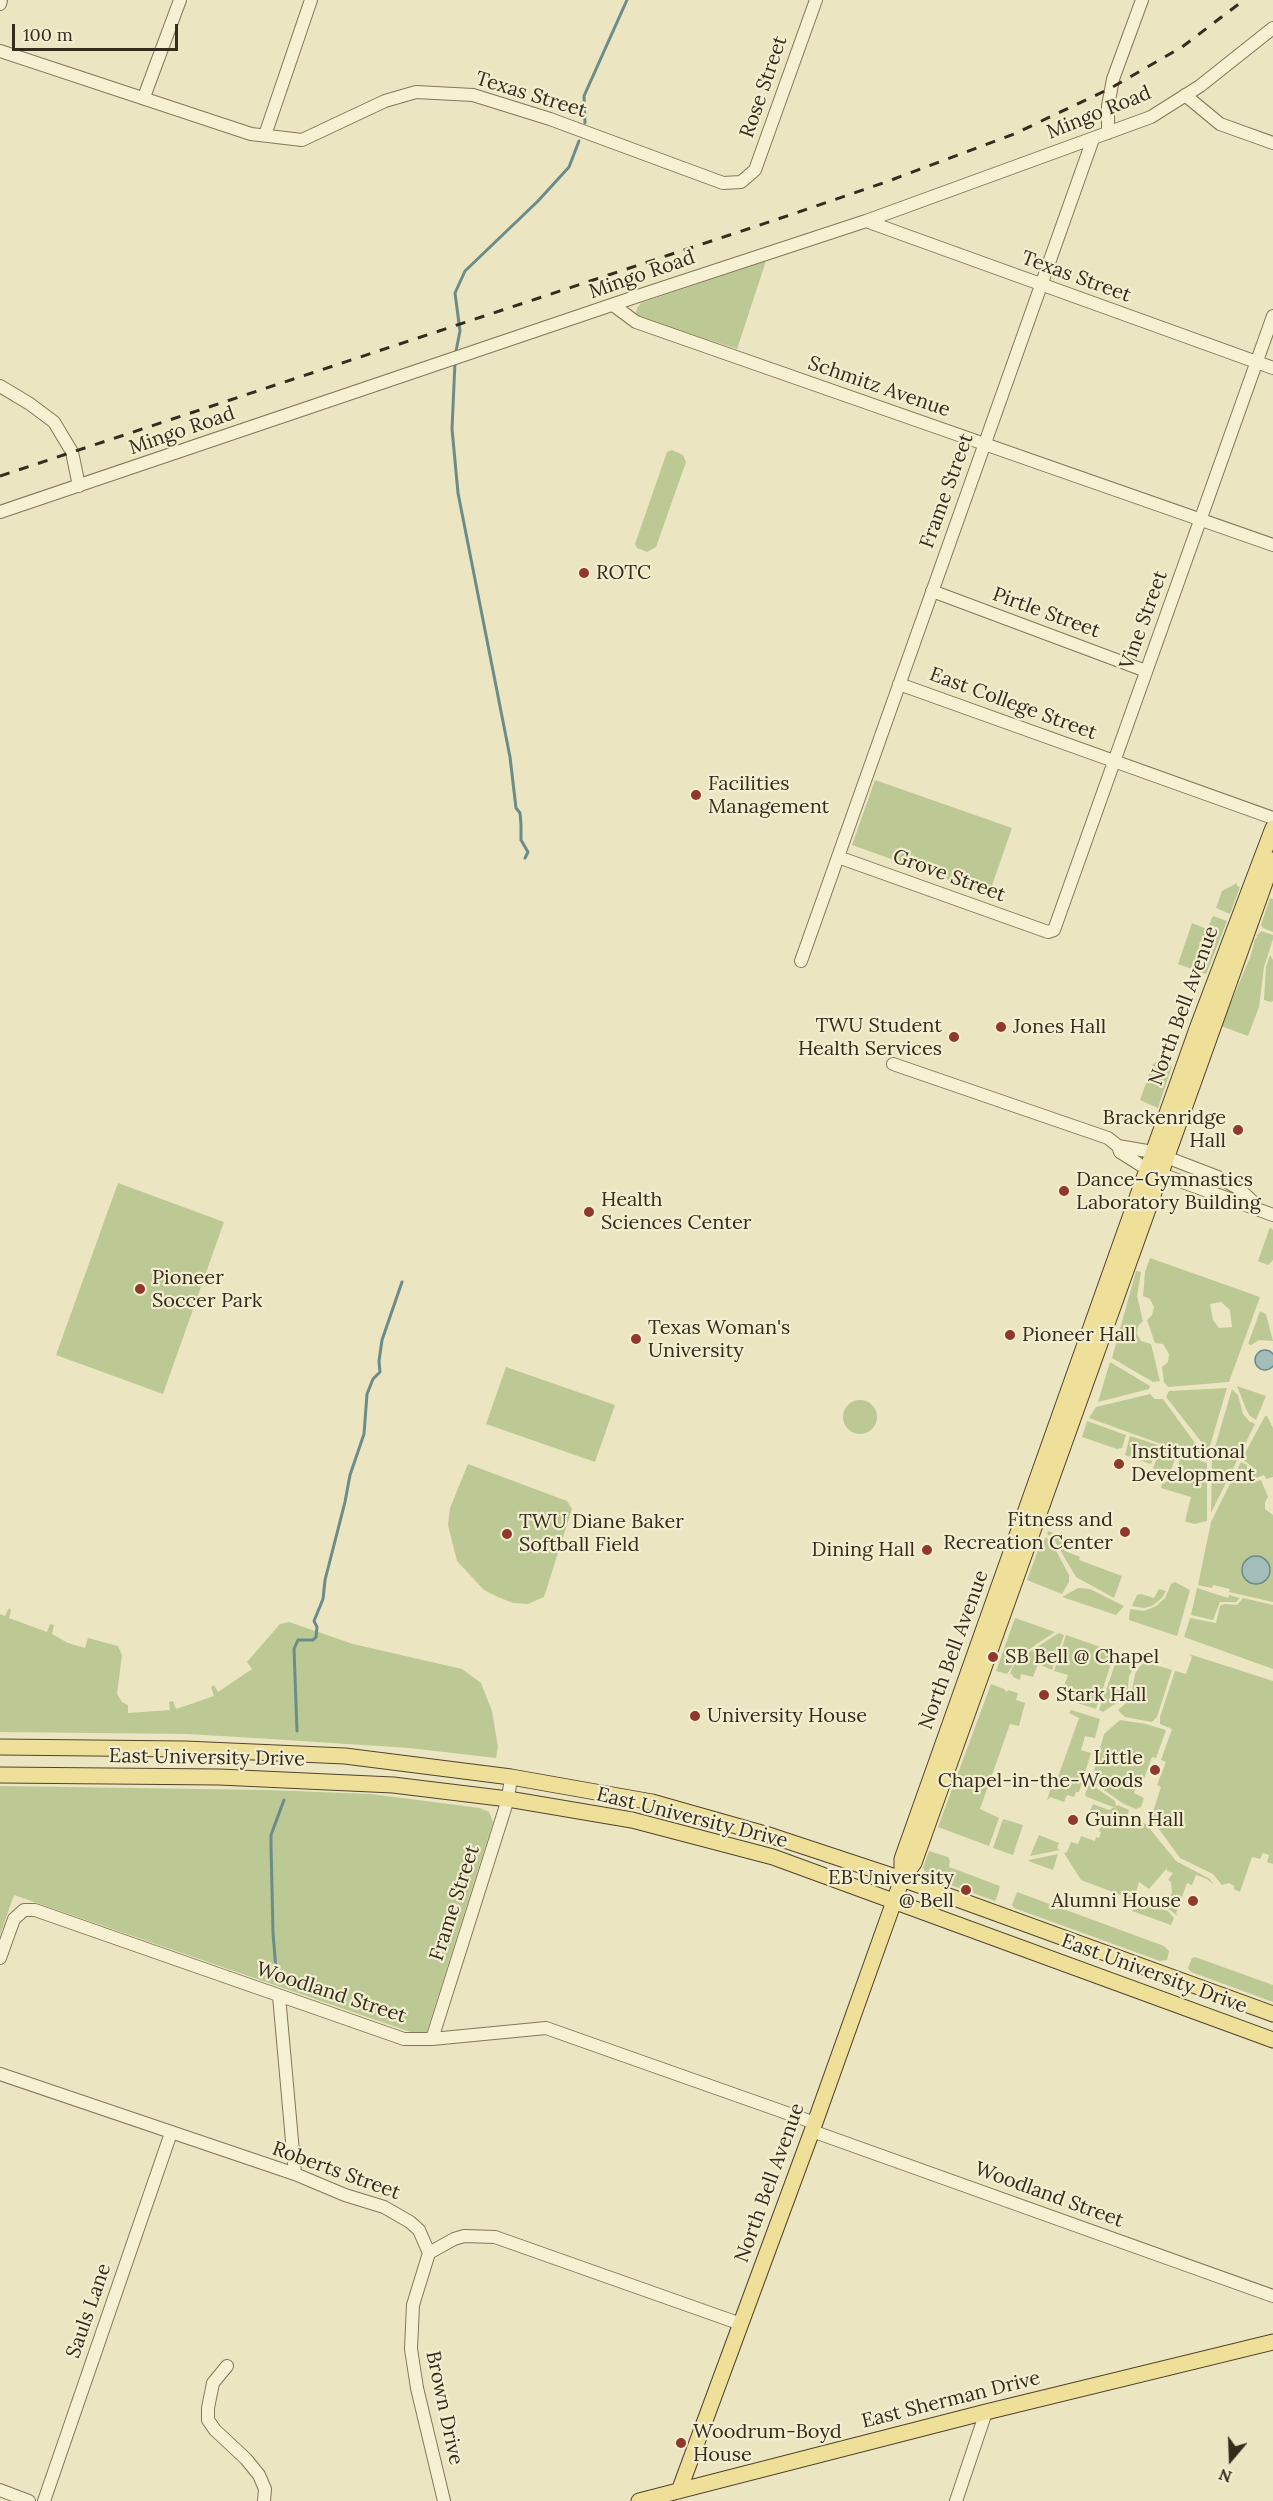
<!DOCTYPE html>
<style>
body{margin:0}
#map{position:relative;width:1273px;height:2501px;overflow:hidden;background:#ece5c1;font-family:Lora,serif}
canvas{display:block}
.north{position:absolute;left:1201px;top:2429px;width:60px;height:60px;-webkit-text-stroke:4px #f4eed0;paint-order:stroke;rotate:199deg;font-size:16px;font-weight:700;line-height:24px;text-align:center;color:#352c1d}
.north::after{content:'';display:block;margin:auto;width:21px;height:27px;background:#352c1d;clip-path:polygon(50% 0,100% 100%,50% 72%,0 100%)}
.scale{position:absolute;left:12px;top:24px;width:166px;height:27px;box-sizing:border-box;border:3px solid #352c1d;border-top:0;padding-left:8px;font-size:18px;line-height:21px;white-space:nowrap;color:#352c1d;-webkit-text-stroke:4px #f4eed0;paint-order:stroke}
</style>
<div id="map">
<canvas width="1273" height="2501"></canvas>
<div class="north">N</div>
<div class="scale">100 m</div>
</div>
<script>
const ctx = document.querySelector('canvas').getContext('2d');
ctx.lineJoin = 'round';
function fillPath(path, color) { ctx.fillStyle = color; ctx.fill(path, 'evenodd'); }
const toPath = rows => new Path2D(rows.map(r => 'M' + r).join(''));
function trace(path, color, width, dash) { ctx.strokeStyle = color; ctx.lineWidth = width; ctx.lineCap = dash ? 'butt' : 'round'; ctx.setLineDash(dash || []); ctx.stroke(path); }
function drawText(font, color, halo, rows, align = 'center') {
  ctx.font = font + ' Lora,serif'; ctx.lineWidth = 4.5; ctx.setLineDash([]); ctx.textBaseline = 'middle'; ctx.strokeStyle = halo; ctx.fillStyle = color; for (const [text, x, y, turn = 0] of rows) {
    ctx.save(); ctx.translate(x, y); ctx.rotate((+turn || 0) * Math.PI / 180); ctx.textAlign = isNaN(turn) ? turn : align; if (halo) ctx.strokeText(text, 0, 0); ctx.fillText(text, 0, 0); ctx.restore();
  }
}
fillPath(toPath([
 [766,261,737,349,641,318,636,313,637,308,641,303],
 [672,450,683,455,686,462,656,547,647,552,637,548,635,544,667,452],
 [875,780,1012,828,989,894,852,845],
 [1237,883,1237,886,1240,887,1230,914,1216,908,1222,891],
 [1270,898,1273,899,1273,932,1263,928,1261,925],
 [1213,916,1227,921,1207,972,1206,974,1178,964,1192,923,1207,929],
 [1261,931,1273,935,1273,939,1264,967,1259,1007,1248,1036,1221,1026,1251,955,1255,939,1258,937,1256,936],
 [1270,955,1273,960,1273,1001,1271,1002,1264,1000,1266,967],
 [1158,1061,1172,1066,1158,1108,1140,1100,1153,1064],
 [118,1183,224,1222,163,1394,56,1355],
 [1270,1227,1273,1230,1273,1260,1268,1265,1258,1261],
 [1150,1258,1260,1297,1229,1382,1168,1387,1164,1382,1162,1367,1168,1362,1169,1354,1163,1344,1155,1343,1147,1320,1152,1315,1154,1307,1150,1299,1143,1296,1145,1272],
 [1221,1302,1230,1310,1232,1327,1219,1328,1213,1320,1210,1304],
 [1136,1271,1141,1272,1137,1296,1143,1321,1138,1326,1137,1334,1141,1341,1151,1344,1160,1381,1153,1382,1112,1358],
 [1260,1311,1266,1314,1273,1341,1259,1340,1251,1345,1248,1344],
 [1110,1362,1150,1386,1149,1389,1098,1402],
 [506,1367,615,1405,595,1462,486,1424],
 [1237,1386,1266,1396,1256,1420,1250,1416,1246,1409],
 [1227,1388,1209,1449,1207,1449,1166,1397,1169,1391],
 [1232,1389,1238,1395,1243,1414,1249,1421,1255,1424,1211,1513,1212,1457],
 [1150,1394,1155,1399,1163,1399,1203,1454,1203,1459,1089,1418,1096,1407],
 '843 1417a17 17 0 1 1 34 0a17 17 0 1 1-34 0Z',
 [1265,1416,1267,1416,1273,1428,1273,1477,1266,1479,1264,1475,1253,1479,1250,1476,1250,1465,1242,1459],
 [1087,1421,1126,1435,1122,1448,1117,1449,1082,1437],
 [1130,1436,1158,1445,1151,1464,1125,1455],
 [1161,1447,1177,1453,1170,1473,1148,1482],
 [1181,1454,1207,1463,1207,1521,1194,1524,1185,1521,1191,1497,1161,1488,1162,1484,1175,1478],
 [1241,1462,1247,1465,1247,1477,1249,1481,1254,1482,1261,1480,1268,1497,1265,1502,1265,1509,1273,1515,1273,1602,1229,1592,1230,1589,1213,1585,1212,1588,1198,1585,1211,1522],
 [468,1464,567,1501,572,1509,544,1597,528,1604,513,1603,498,1597,484,1590,457,1561,448,1525,450,1508],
 [1048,1531,1069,1539,1065,1551,1080,1557,1079,1560,1122,1576,1114,1598,1076,1577,1053,1538,1047,1534],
 [1046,1537,1052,1543,1069,1575,1069,1582,1062,1594,1027,1580,1038,1550],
 [1175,1582,1190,1590,1177,1636,1129,1620,1130,1609,1144,1611,1156,1606,1165,1598,1171,1584],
 [1078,1588,1090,1589,1124,1606,1116,1615,1062,1597],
 [1197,1588,1228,1598,1229,1595,1240,1598,1236,1602,1220,1602,1213,1620,1191,1615],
 [1159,1589,1166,1591,1162,1598,1152,1606,1144,1608,1132,1606,1137,1595,1141,1594,1154,1598],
 [1243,1598,1273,1605,1273,1669,1184,1637,1190,1618,1216,1623,1220,1606,1225,1604,1237,1605],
 [9,1608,11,1610,9,1618,47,1632,50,1624,54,1625,52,1634,68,1643,85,1648,88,1638,118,1646,122,1655,117,1694,122,1702,128,1705,128,1713,170,1710,169,1702,173,1701,176,1709,214,1696,211,1687,214,1685,218,1692,252,1669,247,1662,280,1624,289,1622,353,1644,462,1669,481,1683,492,1711,498,1747,496,1758,409,1748,255,1738,187,1734,0,1732,0,1614,5,1616],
 [1015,1618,1055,1632,1019,1656,1007,1674,996,1671],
 [1059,1633,1064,1635,1052,1670,1038,1664,1033,1677,1021,1674,1020,1680,1013,1677,1013,1675,1010,1674,1012,1668,1021,1657],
 [1066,1635,1115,1652,1096,1709,1074,1702,1075,1698,1070,1697,1072,1692,1063,1689,1068,1675,1054,1671],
 [1119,1653,1141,1660,1135,1665,1129,1676,1127,1696,1103,1712,1099,1710],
 [1189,1654,1273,1681,1273,1864,1267,1862,1269,1855,1263,1853,1260,1859,1252,1857,1240,1892,1234,1889,1234,1886,1229,1883,1222,1885,1213,1874,1180,1858,1151,1818,1161,1787,1157,1785,1166,1762,1161,1760,1172,1729,1160,1724,1160,1717,1175,1671,1186,1674,1192,1657],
 [1145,1662,1172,1670,1157,1717,1152,1722,1125,1717,1118,1710,1130,1700,1135,1674,1139,1667],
 [991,1684,1004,1689,1007,1692,1008,1690,1018,1693,1016,1700,1025,1703,1019,1726,1010,1724,980,1809,999,1818,989,1846,938,1827],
 [1071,1710,1100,1719,1095,1738,1085,1736,1081,1750,1091,1753,1079,1792,1076,1792,1074,1797,1067,1795,1064,1802,1050,1797,1047,1801,1054,1776,1058,1777,1079,1718,1069,1713],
 [1120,1720,1146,1724,1166,1730,1156,1758,1152,1757,1143,1781,1139,1780,1134,1793,1144,1798,1141,1807,1136,1809,1124,1804,1091,1781,1104,1734],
 [1089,1783,1115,1801,1116,1806,1113,1807,1087,1797,1085,1795],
 [0,1786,267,1790,371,1794,480,1808,489,1812,493,1822,425,2037,14,1895,0,1935],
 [1093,1804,1109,1810,1118,1805,1129,1810,1127,1816,1146,1824,1176,1861,1210,1879,1213,1884,1207,1879,1196,1875,1192,1885,1187,1883,1182,1897,1178,1896,1176,1902,1180,1904,1176,1913,1178,1916,1166,1907,1172,1892,1171,1882,1168,1880,1173,1873,1167,1871,1167,1868,1149,1889,1139,1882,1134,1900,1081,1880,1064,1853,1067,1852,1071,1842,1078,1844,1081,1836,1095,1841,1096,1837,1099,1838,1101,1832,1099,1831,1105,1820,1104,1816,1090,1811],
 [1003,1819,1023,1825,1013,1855,993,1848],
 [1039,1835,1059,1843,1057,1848,1060,1850,1030,1856],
 [929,1851,948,1857,950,1861,949,1867,1000,1886,997,1897,995,1901,928,1877,923,1868],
 [1058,1854,1053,1870,1028,1861,1029,1860],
 [1017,1892,1164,1946,1169,1951,1167,1960,1160,1961,1014,1908,1012,1905],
 [1135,1903,1168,1911,1174,1918,1171,1925,1132,1911],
 [1195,1957,1273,1985,1273,2002,1191,1972,1188,1968,1192,1958]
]), '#bcc995');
const water = toPath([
 '1255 1360a10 10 0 1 1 20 0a10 10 0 1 1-20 0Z',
 '1242 1570a14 14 0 1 1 28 0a14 14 0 1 1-28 0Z'
]);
fillPath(water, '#a3beba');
trace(water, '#6b8c88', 1.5);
trace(toPath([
 [585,123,584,96,627,0],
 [455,356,460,331,455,293,465,271,538,201,569,167,579,141],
 [455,362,452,429,458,493,510,757,516,808,520,813,521,825,521,840,528,852,525,858],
 [297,1731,294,1649,298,1640,313,1640,316,1637,317,1627,314,1621,323,1599,325,1580,345,1502,350,1475,364,1434,367,1394,373,1379,380,1372,379,1361,382,1340,402,1282],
 [277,1982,273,1933,271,1846,271,1835,284,1800]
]), '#6b8c88', 3);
const minor = toPath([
 [0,4,1,0],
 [0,51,251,134,302,140,385,101,416,92,473,95,550,119,723,183,741,182,755,170,816,0],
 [1185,95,1220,124,1273,143],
 [144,97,180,0],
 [1108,133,1108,106,1113,79,1142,0],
 [265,135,311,0],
 [866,221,1273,368],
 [613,305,636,322,1273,545],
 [0,386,30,404,54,422,72,452,79,486],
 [0,512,638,296,866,221,1151,117,1200,86,1273,28],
 [932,591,1146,671],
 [899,684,1273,818],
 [838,857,1048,932,1054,930,1273,316],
 [801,961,1093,139],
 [893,1064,1108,1138,1118,1146,1120,1152,1147,1169,1273,1215],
 [1118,1146,1153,1152,1218,1177,1238,1188,1252,1201,1257,1209],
 [0,1958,14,1919,24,1910,35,1910,404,2039,432,2039,546,2028,815,2123],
 [279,1996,295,2174],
 [432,2039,508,1799,511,1777],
 [0,2074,295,2174,345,2195,384,2207,410,2222,419,2230,429,2253],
 [812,2131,1273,2296],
 [429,2253,454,2239,464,2236,495,2237,741,2324],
 [429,2253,413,2305,411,2349,417,2388,444,2501],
 [227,2366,213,2383,208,2408,208,2420,215,2430,246,2459,259,2475,265,2489,264,2501],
 [0,2490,29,2501],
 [44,2501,171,2133],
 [956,2501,986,2412]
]);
const major = toPath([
 [0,1747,185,1749,345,1756,511,1777,652,1802,772,1836,902,1879,1273,2014],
 [0,1775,219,1777,393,1785,508,1799,632,1820,773,1857,1273,2040],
 [902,1879,902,1859,1198,1026,1273,828],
 [679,2491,812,2131,902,1879,914,1863,1273,860],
 [639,2501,986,2412,1273,2342]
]);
trace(minor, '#847659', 14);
trace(major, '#52432e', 17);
trace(minor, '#f7f1d3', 12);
trace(major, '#eedf99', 15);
trace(toPath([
 [0,476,778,219,886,182,1014,134,1111,88,1182,47,1244,0]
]), '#352c1d', 3, [10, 10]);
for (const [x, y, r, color] of [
 [584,573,6,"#91382c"],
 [696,795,6,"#91382c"],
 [1001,1027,6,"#91382c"],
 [954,1037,6,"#91382c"],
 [1238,1130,6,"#91382c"],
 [1064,1191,6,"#91382c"],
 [589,1212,6,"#91382c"],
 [140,1289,6,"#91382c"],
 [1010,1335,6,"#91382c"],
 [636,1339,6,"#91382c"],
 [1119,1464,6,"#91382c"],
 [1125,1532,6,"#91382c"],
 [507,1534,6,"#91382c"],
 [927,1550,6,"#91382c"],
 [993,1657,6,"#91382c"],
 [1044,1695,6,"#91382c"],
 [695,1716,6,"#91382c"],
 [1155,1770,6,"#91382c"],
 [1073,1820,6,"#91382c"],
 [966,1890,6,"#91382c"],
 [1193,1901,6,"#91382c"],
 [681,2443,6,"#91382c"]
]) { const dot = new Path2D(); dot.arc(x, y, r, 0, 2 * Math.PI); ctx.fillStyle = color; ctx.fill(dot); trace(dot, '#f4eed0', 2); }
drawText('20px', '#352c1d', '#f4eed0', [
 ["Rose Street",764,87,-71],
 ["Texas Street",531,95,17],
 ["Mingo Road",1099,113,-22],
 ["Mingo Road",642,275,-19],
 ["Texas Street",1076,277,20],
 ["Schmitz Avenue",879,387,19],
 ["Mingo Road",182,431,-19],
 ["Frame Street",947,491,-70],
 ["Pirtle Street",1046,613,20],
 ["Vine Street",1144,620,-70],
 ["East College Street",1013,704,20],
 ["Grove Street",949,876,20],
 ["North Bell Avenue",1184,1006,-70],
 ["North Bell Avenue",954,1650,-70],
 ["East University Drive",207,1758,1],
 ["East University Drive",692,1818,14],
 ["Frame Street",455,1903,-72],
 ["East University Drive",1154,1974,20],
 ["Woodland Street",331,1993,18],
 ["Roberts Street",336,2171,20],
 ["North Bell Avenue",770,2183,-70],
 ["Woodland Street",1049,2195,20],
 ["Sauls Lane",89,2311,-71],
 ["East Sherman Drive",951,2400,-14],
 ["Brown Drive",444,2408,78]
]);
drawText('20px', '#352c1d', '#f4eed0', [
 ["ROTC",596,573],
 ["Facilities",708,784],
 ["Management",708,807],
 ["TWU Student",942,1026,"right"],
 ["Health Services",942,1049,"right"],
 ["Jones Hall",1013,1027],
 ["Brackenridge",1226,1118,"right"],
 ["Hall",1226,1141,"right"],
 ["Dance-Gymnastics",1076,1180],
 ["Laboratory Building",1076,1203],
 ["Health",601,1200],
 ["Sciences Center",601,1223],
 ["Pioneer",152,1278],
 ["Soccer Park",152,1301],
 ["Texas Woman's",648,1328],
 ["University",648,1351],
 ["Pioneer Hall",1022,1335],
 ["Institutional",1131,1452],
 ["Development",1131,1475],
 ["Fitness and",1113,1520,"right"],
 ["Recreation Center",1113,1543,"right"],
 ["TWU Diane Baker",519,1522],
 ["Softball Field",519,1545],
 ["Dining Hall",915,1550,"right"],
 ["SB Bell @ Chapel",1005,1657],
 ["Stark Hall",1056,1695],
 ["University House",707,1716],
 ["Little",1143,1758,"right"],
 ["Chapel-in-the-Woods",1143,1781,"right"],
 ["Guinn Hall",1085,1820],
 ["EB University",954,1878,"right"],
 ["@ Bell",954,1901,"right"],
 ["Alumni House",1181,1901,"right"],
 ["Woodrum-Boyd",693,2432],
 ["House",693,2455]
], 'left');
</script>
